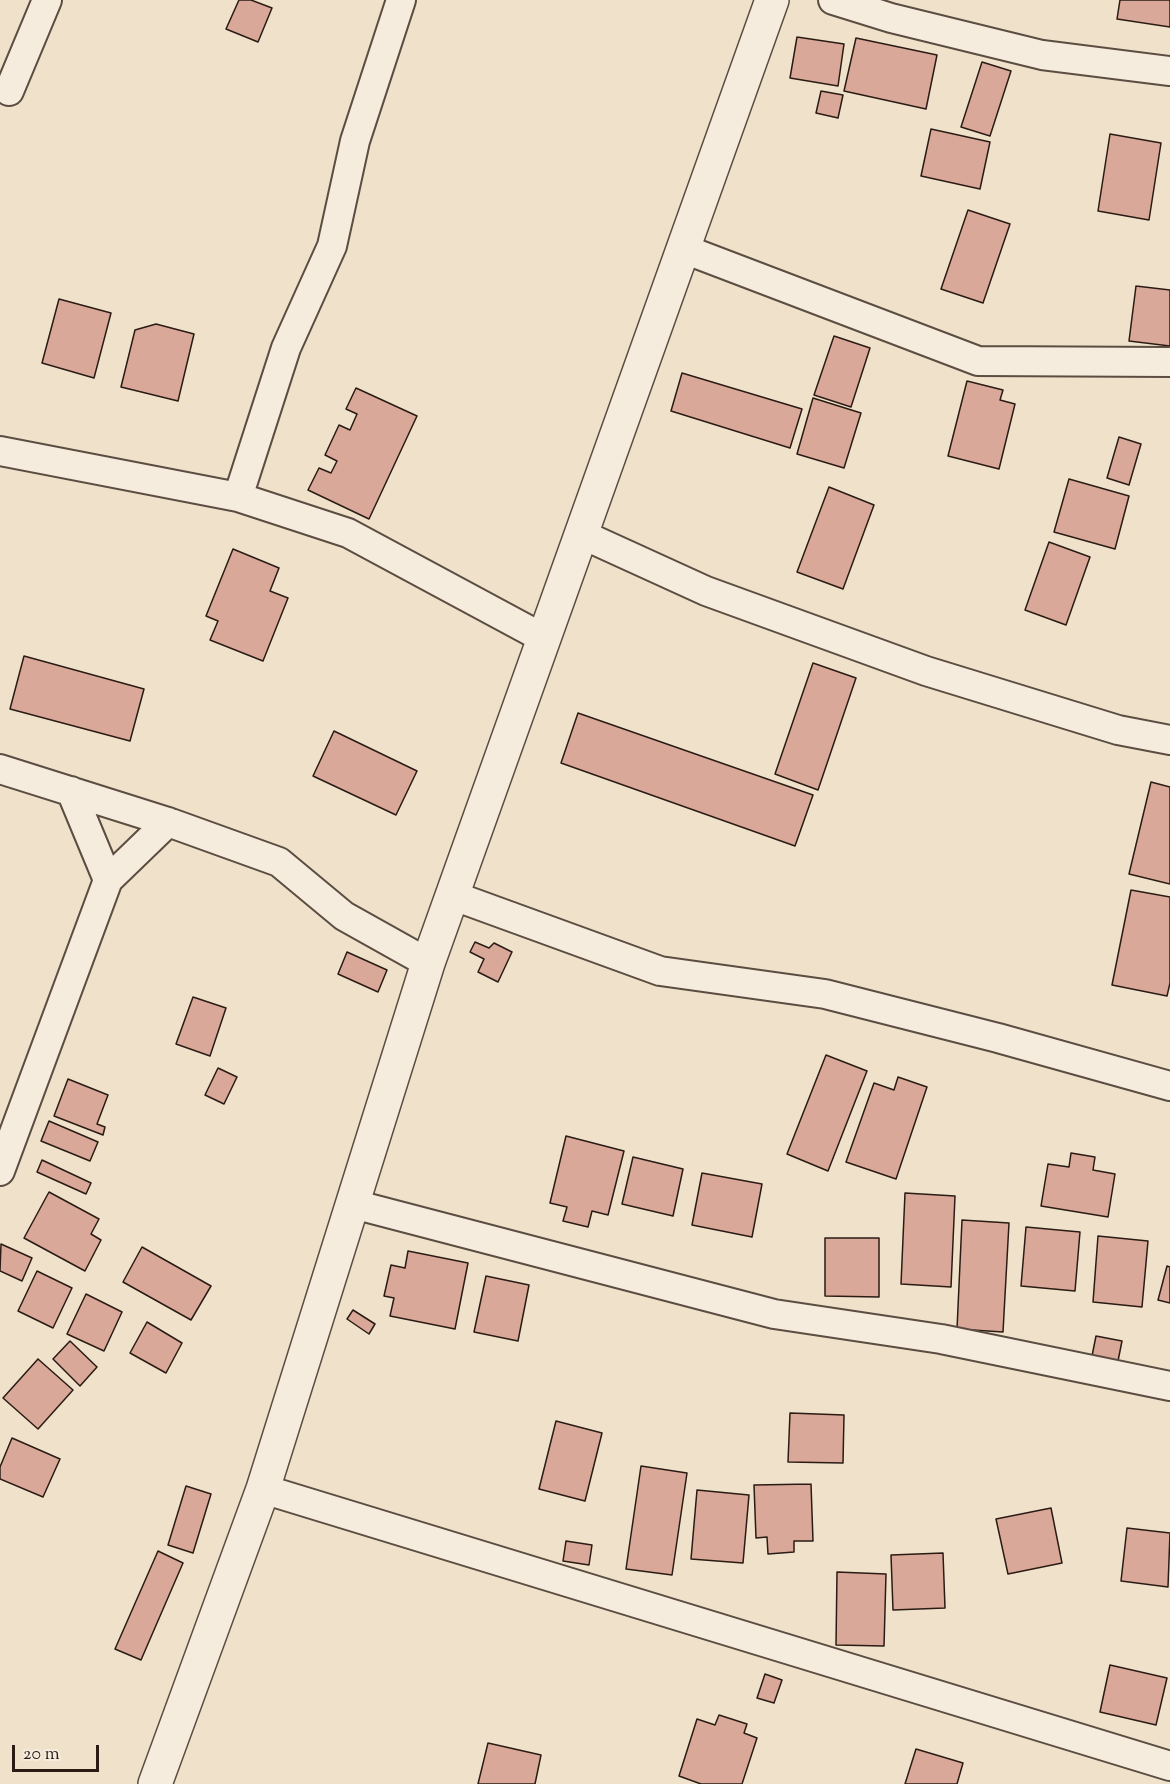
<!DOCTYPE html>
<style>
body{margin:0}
#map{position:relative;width:1170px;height:1784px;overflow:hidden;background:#f0e2ca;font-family:"Sorts Mill Goudy",serif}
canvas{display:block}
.scale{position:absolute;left:12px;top:1745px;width:87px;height:27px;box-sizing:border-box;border:3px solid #2a1b14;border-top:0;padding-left:8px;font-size:18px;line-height:21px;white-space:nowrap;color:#2a1b14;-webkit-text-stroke:4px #f5ecdd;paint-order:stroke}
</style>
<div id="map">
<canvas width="1170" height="1784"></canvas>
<div class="scale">20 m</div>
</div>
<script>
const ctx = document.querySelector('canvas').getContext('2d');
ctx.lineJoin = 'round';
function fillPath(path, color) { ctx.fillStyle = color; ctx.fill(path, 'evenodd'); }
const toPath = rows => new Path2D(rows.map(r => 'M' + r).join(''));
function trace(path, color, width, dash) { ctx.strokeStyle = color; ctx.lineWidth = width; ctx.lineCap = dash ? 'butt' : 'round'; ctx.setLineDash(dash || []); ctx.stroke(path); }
const building = toPath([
 [239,0,251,0,272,8,258,42,226,29,239,0],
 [1120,0,1170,0,1170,27,1117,19,1120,0],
 [797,37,844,44,838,86,790,78,797,37],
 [856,38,937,55,926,109,844,91,856,38],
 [982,62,1011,71,990,136,961,127,982,62],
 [821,91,843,95,838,118,816,113,821,91],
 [931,129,990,142,980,189,921,176,931,129],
 [1110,134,1161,143,1149,220,1098,211,1110,134],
 [968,210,1010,224,983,303,941,289,968,210],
 [1136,286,1170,290,1170,346,1129,341,1136,286],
 [59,299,111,313,94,378,42,363,59,299],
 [156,324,194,334,178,401,121,387,135,330,156,324],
 [834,336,870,348,851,407,814,395,834,336],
 [682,373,802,409,790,448,671,411,682,373],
 [967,381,1003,390,1000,400,1015,404,999,469,948,456,967,381],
 [356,388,417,416,369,519,308,490,319,468,331,473,337,461,325,455,339,425,350,430,357,414,346,409,356,388],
 [813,398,861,413,844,468,797,454,813,398],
 [1119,437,1141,444,1129,485,1107,478,1119,437],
 [1069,479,1129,496,1115,549,1054,532,1069,479],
 [829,487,874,505,843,589,797,572,829,487],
 [1049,542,1090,557,1066,625,1025,610,1049,542],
 [233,549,279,568,270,591,288,598,263,661,210,640,218,621,206,616,233,549],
 [24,656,144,689,130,741,10,709,24,656],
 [813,663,856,678,818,790,775,774,813,663],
 [578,713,813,795,795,846,561,763,578,713],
 [334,731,417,771,396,815,313,776,334,731],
 [1151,782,1170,787,1170,884,1129,874,1151,782],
 [1131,890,1170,897,1170,983,1167,996,1112,985,1131,890],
 [475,942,489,948,494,943,512,952,498,982,478,972,484,959,470,952,475,942],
 [347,952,387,970,378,992,338,974,347,952],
 [193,997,226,1008,210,1056,176,1044,193,997],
 [826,1055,867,1071,828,1171,787,1154,826,1055],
 [218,1068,237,1077,224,1104,205,1095,218,1068],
 [898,1077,927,1087,896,1179,846,1162,874,1083,894,1090,898,1077],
 [68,1079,108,1095,97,1124,105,1127,103,1135,54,1116,68,1079],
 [49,1121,98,1142,90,1161,41,1141,49,1121],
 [566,1136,624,1151,608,1215,592,1211,588,1227,563,1221,567,1207,550,1203,566,1136],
 [1071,1153,1095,1157,1093,1170,1115,1174,1108,1217,1041,1206,1048,1164,1069,1167,1071,1153],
 [633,1157,683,1169,673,1216,622,1204,633,1157],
 [42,1160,91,1183,86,1194,37,1172,42,1160],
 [702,1173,762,1184,752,1237,692,1225,702,1173],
 [49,1192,99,1219,91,1234,101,1240,85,1271,24,1238,49,1192],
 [905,1193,955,1196,951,1287,901,1284,905,1193],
 [962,1220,1009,1223,1003,1332,957,1329,962,1220],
 [1026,1227,1080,1232,1075,1291,1021,1286,1026,1227],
 [1098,1236,1148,1241,1142,1307,1093,1302,1098,1236],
 [825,1238,879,1238,879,1297,825,1296,825,1238],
 [1,1244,32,1258,22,1281,0,1271,1,1244],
 [142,1247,211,1286,191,1320,123,1282,142,1247],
 [408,1251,468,1263,455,1329,390,1316,394,1298,384,1296,391,1265,405,1268,408,1251],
 [1167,1266,1170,1267,1170,1303,1158,1300,1167,1266],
 [37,1271,72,1288,53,1328,18,1311,37,1271],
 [486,1276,529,1285,518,1341,474,1332,486,1276],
 [86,1294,122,1312,104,1351,67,1334,86,1294],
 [353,1310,375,1324,369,1334,347,1319,353,1310],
 [147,1322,182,1343,166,1373,130,1353,147,1322],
 [1096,1336,1122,1341,1118,1361,1092,1356,1096,1336],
 [70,1341,97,1367,80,1386,53,1359,70,1341],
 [38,1359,73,1390,38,1429,3,1398,38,1359],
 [790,1413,844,1415,843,1463,788,1462,790,1413],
 [556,1421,602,1433,585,1501,539,1489,556,1421],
 [12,1438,60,1459,43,1497,0,1479,0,1467,12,1438],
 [641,1466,687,1473,672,1575,626,1569,641,1466],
 [811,1484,813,1541,794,1541,794,1552,768,1554,767,1537,756,1538,754,1485,811,1484],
 [186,1486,211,1494,193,1553,168,1545,186,1486],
 [697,1490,749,1495,743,1563,691,1559,697,1490],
 [1051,1508,1062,1563,1008,1574,996,1519,1051,1508],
 [1127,1528,1170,1533,1168,1587,1121,1581,1127,1528],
 [566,1541,592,1545,589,1565,563,1561,566,1541],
 [158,1551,183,1563,141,1660,115,1649,158,1551],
 [943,1553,945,1608,893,1610,891,1555,943,1553],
 [837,1572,886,1574,884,1646,836,1645,837,1572],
 [1110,1665,1167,1678,1156,1725,1100,1712,1110,1665],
 [765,1674,782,1680,774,1703,757,1698,765,1674],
 [719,1715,747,1724,744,1733,757,1738,742,1784,701,1784,679,1776,697,1719,715,1725,719,1715],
 [488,1743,541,1755,535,1784,478,1784,488,1743],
 [916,1749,963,1763,957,1784,905,1784,916,1749]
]);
fillPath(building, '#d9a898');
trace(building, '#2a1b14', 1.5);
const minor = toPath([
 [833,0,891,18,1042,55,1170,71],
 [9,91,47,0],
 [684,249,978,361,1170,362],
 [0,451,238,497,348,533,545,639],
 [238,497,286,348,332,246,355,141,401,0],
 [581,534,706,591,926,671,1118,730,1170,740],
 [0,769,168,822,279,862,344,916,428,963],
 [71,791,108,880],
 [454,896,660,971,825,994,998,1038,1170,1086],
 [0,1171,108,880,168,822],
 [353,1204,774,1314,941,1339,1170,1386],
 [263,1489,1170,1766]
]);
const tertiary = toPath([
 [155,1784,263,1489,428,963,772,0]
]);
trace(minor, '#5c4d42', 32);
trace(tertiary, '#5c4d42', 36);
trace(minor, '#f5ecdd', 28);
trace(tertiary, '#f5ecdd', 33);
</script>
